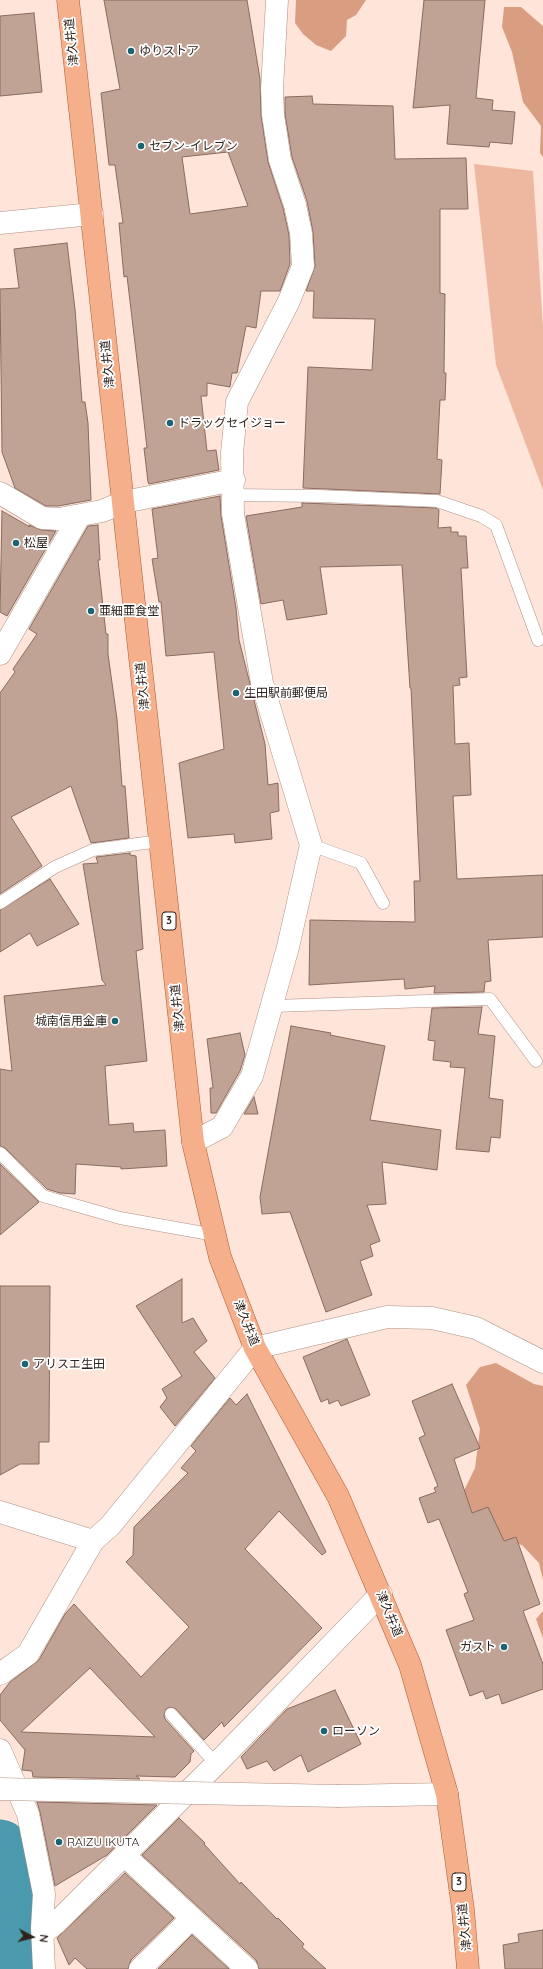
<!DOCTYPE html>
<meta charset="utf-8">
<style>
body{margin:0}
#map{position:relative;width:543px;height:1969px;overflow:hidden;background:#fee4d9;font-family:Quicksand,sans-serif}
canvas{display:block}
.north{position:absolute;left:12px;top:1917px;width:40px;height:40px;-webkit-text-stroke:3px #fff;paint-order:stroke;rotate:97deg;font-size:11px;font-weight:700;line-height:16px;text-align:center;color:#2f231e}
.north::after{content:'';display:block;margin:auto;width:14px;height:18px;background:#2f231e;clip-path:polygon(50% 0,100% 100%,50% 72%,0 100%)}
</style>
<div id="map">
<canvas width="543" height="1969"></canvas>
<div class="north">N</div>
</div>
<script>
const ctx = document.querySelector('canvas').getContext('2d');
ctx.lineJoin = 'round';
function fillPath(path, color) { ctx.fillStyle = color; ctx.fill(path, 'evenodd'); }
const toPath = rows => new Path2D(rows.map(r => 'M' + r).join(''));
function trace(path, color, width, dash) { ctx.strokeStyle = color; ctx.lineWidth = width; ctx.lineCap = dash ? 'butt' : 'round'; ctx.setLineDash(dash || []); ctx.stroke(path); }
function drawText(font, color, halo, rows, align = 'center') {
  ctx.font = font + ' Quicksand,"Noto Sans JP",sans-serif'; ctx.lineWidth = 3.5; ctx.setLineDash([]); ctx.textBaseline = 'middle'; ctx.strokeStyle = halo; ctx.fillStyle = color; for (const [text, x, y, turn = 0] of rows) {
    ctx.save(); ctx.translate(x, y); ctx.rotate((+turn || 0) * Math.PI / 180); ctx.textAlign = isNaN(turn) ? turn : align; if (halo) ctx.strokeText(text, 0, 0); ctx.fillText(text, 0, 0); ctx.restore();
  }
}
fillPath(toPath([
 [474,164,533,171,543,328,543,490,496,365]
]), '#eeb8a0');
fillPath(toPath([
 [296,0,366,0,356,15,347,20,346,36,331,51,316,45,303,34,295,23],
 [504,7,521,7,543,26,543,157,540,153,541,126,523,102,512,52,502,27],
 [496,1363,534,1384,543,1386,543,1580,539,1563,522,1545,482,1534,461,1497,475,1468,480,1429,466,1385,480,1367],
 [543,1611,543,1638,536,1619]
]), '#d99d82');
trace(toPath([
 [0,1848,2,1855,12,1969]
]), '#4b99ac', 57);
const building = toPath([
 [104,0,247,0,260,79,261,115,268,162,283,208,289,235,290,264,280,291,261,291,256,328,246,326,237,373,232,373,230,387,207,383,207,396,201,396,207,451,216,450,219,470,149,484,148,482,144,448,147,448,139,377,127,276,124,277,119,223,123,223,115,165,109,165,101,93,120,89,104,0],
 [228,152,248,206,190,214,182,157,228,152],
 [424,0,485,0,476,98,493,100,492,110,515,112,512,144,490,142,489,147,447,144,450,105,413,108,424,0],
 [34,13,42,92,0,96,0,16,34,13],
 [312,96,313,104,393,106,395,159,466,158,468,209,440,209,440,293,445,294,444,373,446,373,445,400,440,400,437,459,442,460,440,494,303,488,308,367,372,370,375,319,313,318,314,291,306,291,315,266,313,232,307,201,292,157,285,114,285,97,312,96],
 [67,243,75,309,82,402,85,402,88,423,91,500,58,506,46,506,15,488,2,452,0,289,19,288,14,249,67,243],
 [220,496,221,516,236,608,239,640,265,744,268,785,278,783,279,811,270,813,272,839,235,843,234,834,188,838,179,763,224,749,214,652,166,656,161,602,159,602,152,559,158,558,152,509,220,496],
 [302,503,436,508,439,510,438,528,451,527,451,532,458,532,458,536,466,536,468,568,461,568,467,677,459,678,460,685,453,686,455,744,469,743,471,795,453,796,457,879,543,875,543,937,488,940,491,981,485,982,484,992,434,993,435,986,405,989,404,979,309,985,310,920,415,922,414,881,420,881,411,688,410,688,402,565,320,567,327,614,287,620,283,600,261,604,246,516,302,507,302,503],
 [2,511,30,527,29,525,41,530,56,531,7,616,0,612,2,511],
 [98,525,100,560,98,560,106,634,108,634,108,654,117,719,122,786,125,786,129,838,91,843,71,786,11,817,42,866,0,894,0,693,15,672,13,669,37,634,29,629,88,526,98,525],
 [130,853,130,855,136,856,143,949,136,951,147,1061,105,1066,109,1125,133,1123,134,1132,165,1130,167,1166,121,1169,121,1167,76,1164,75,1194,60,1193,47,1189,5,1148,0,1146,0,1069,12,1071,4,996,106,985,102,980,83,864,98,863,96,857,130,853],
 [50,879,79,924,37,946,30,933,0,952,0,910,50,879],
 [482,1007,478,1034,495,1036,489,1098,503,1100,500,1138,491,1137,489,1152,456,1149,465,1068,450,1067,451,1062,433,1060,435,1041,428,1040,432,1008,482,1007],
 [291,1026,331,1033,330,1035,385,1046,370,1120,441,1130,437,1170,382,1162,386,1204,367,1205,380,1241,370,1245,373,1256,360,1261,372,1295,326,1312,290,1212,262,1214,260,1197,291,1026],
 [240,1033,245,1055,240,1071,216,1113,211,1113,210,1088,213,1088,207,1039,240,1033],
 [254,1097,258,1114,244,1114,254,1097],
 [0,1164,39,1202,0,1235,0,1164],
 [182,1279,182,1323,193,1318,207,1341,194,1352,215,1378,175,1426,160,1407,167,1398,162,1389,182,1376,136,1306,182,1279],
 [0,1286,50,1286,49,1442,39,1442,39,1464,20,1464,0,1475,0,1286],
 [347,1339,370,1395,341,1406,338,1400,329,1404,328,1399,321,1402,303,1357,347,1339],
 [452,1384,480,1448,454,1459,472,1513,488,1507,504,1541,516,1537,540,1604,523,1611,543,1664,543,1689,502,1704,499,1694,486,1699,483,1691,470,1696,446,1630,474,1620,464,1594,468,1592,439,1519,428,1523,419,1498,436,1492,434,1488,438,1486,419,1438,425,1435,412,1401,452,1384],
 [247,1394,326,1552,322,1555,279,1511,245,1549,322,1628,224,1727,222,1722,204,1740,176,1709,170,1707,166,1709,164,1715,165,1719,194,1751,191,1754,190,1762,175,1777,136,1776,140,1779,33,1777,32,1771,22,1770,25,1750,0,1720,0,1695,10,1682,39,1660,65,1614,74,1604,141,1677,189,1627,126,1562,133,1555,134,1527,188,1473,181,1468,196,1451,191,1446,230,1398,236,1405,247,1394],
 [90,1668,155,1737,21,1732,90,1668],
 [335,1690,361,1744,308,1772,301,1755,274,1771,267,1761,247,1769,241,1757,287,1709,335,1690],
 [37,1802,157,1805,107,1855,55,1886,40,1812,37,1802],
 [179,1818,205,1843,204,1844,240,1884,241,1882,277,1919,278,1918,304,1944,302,1947,326,1969,259,1969,256,1960,142,1855,179,1818],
 [125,1873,174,1918,131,1960,128,1969,87,1969,75,1958,69,1965,57,1938,125,1873],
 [543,1930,543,1969,505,1969,503,1945,519,1942,518,1934,543,1930],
 [192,1935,229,1969,158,1969,192,1935]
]);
fillPath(building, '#c1a395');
trace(building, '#886c5f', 1);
const lane = toPath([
 [234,495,320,496,437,501,481,516,496,525,538,640],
 [311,845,361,863,383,903],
 [0,903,55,867,93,850,160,841],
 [273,1006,490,999,536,1061],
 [0,1153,43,1196,120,1218,215,1235],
 [171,1714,216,1764]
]);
const street = toPath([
 [0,223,92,214],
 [0,493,42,518,59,519,102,511,124,502,234,480],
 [0,654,80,515],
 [193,1142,222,1127,252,1076,288,947,311,845,262,683,233,514,232,453,237,402,289,301,303,266,301,233,295,205,280,160,273,115,272,89,277,0],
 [0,1512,93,1541,110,1526,255,1348,387,1317,432,1318,476,1328,543,1362],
 [0,1674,28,1654,93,1541],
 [0,1750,28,1814,44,1894,42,1928,44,1969],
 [124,1855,247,1969],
 [43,1933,56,1923,216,1764,381,1594],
 [140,1969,192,1918]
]);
const secondary = toPath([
 [339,1796,447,1794]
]);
const primary = toPath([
 [68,0,193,1142,220,1257,255,1348,338,1496,410,1665,447,1794,463,1909,468,1969]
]);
trace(lane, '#af9184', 13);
trace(street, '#af9184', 23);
trace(secondary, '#af9184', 23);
trace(primary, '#ab5b33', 23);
trace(lane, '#fff', 12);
trace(street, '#fff', 22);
trace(secondary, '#fff', 22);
trace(primary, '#f5af8b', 22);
const secondaryBridge = toPath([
 [0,1789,339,1796]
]);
trace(secondaryBridge, '#af9184', 23, []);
trace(secondaryBridge, '#fff', 22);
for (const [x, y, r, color] of [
 [131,51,4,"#1c6373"],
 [141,146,4,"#1c6373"],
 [170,423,4,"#1c6373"],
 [16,543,4,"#1c6373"],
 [91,611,4,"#1c6373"],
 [236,693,4,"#1c6373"],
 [115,1021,4,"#1c6373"],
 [25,1364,4,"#1c6373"],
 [504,1647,4,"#1c6373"],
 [324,1731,4,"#1c6373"],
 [59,1842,4,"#1c6373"]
]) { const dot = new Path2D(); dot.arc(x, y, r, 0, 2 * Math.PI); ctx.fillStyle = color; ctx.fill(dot); trace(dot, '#fff', 1.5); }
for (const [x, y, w] of [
 [169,921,14],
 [459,1882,14]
]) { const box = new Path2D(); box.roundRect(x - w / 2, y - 9, w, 18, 3); ctx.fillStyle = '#fff'; ctx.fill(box); trace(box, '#2f231e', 1); }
drawText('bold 11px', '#2f231e', null, [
 ["3",169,921],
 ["3",459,1882]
]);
drawText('12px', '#2f231e', '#fff', [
 ["津久井道",72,42,-96],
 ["津久井道",108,364,-96],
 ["津久井道",143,686,-96],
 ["津久井道",178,1008,-96],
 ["津久井道",246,1323,68],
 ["津久井道",389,1614,67],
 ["津久井道",465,1927,-96]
]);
drawText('12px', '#2f231e', '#fff', [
 ["ゆりストア",139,51],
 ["セブン-イレブン",149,146],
 ["ドラッグセイジョー",178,423],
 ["松屋",24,543],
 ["亜細亜食堂",99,611],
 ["生田駅前郵便局",244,693],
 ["城南信用金庫",107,1021,"right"],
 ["アリスエ生田",33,1364],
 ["ガスト",496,1647,"right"],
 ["ローソン",332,1731],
 ["RAIZU IKUTA",67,1842]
], 'left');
</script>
